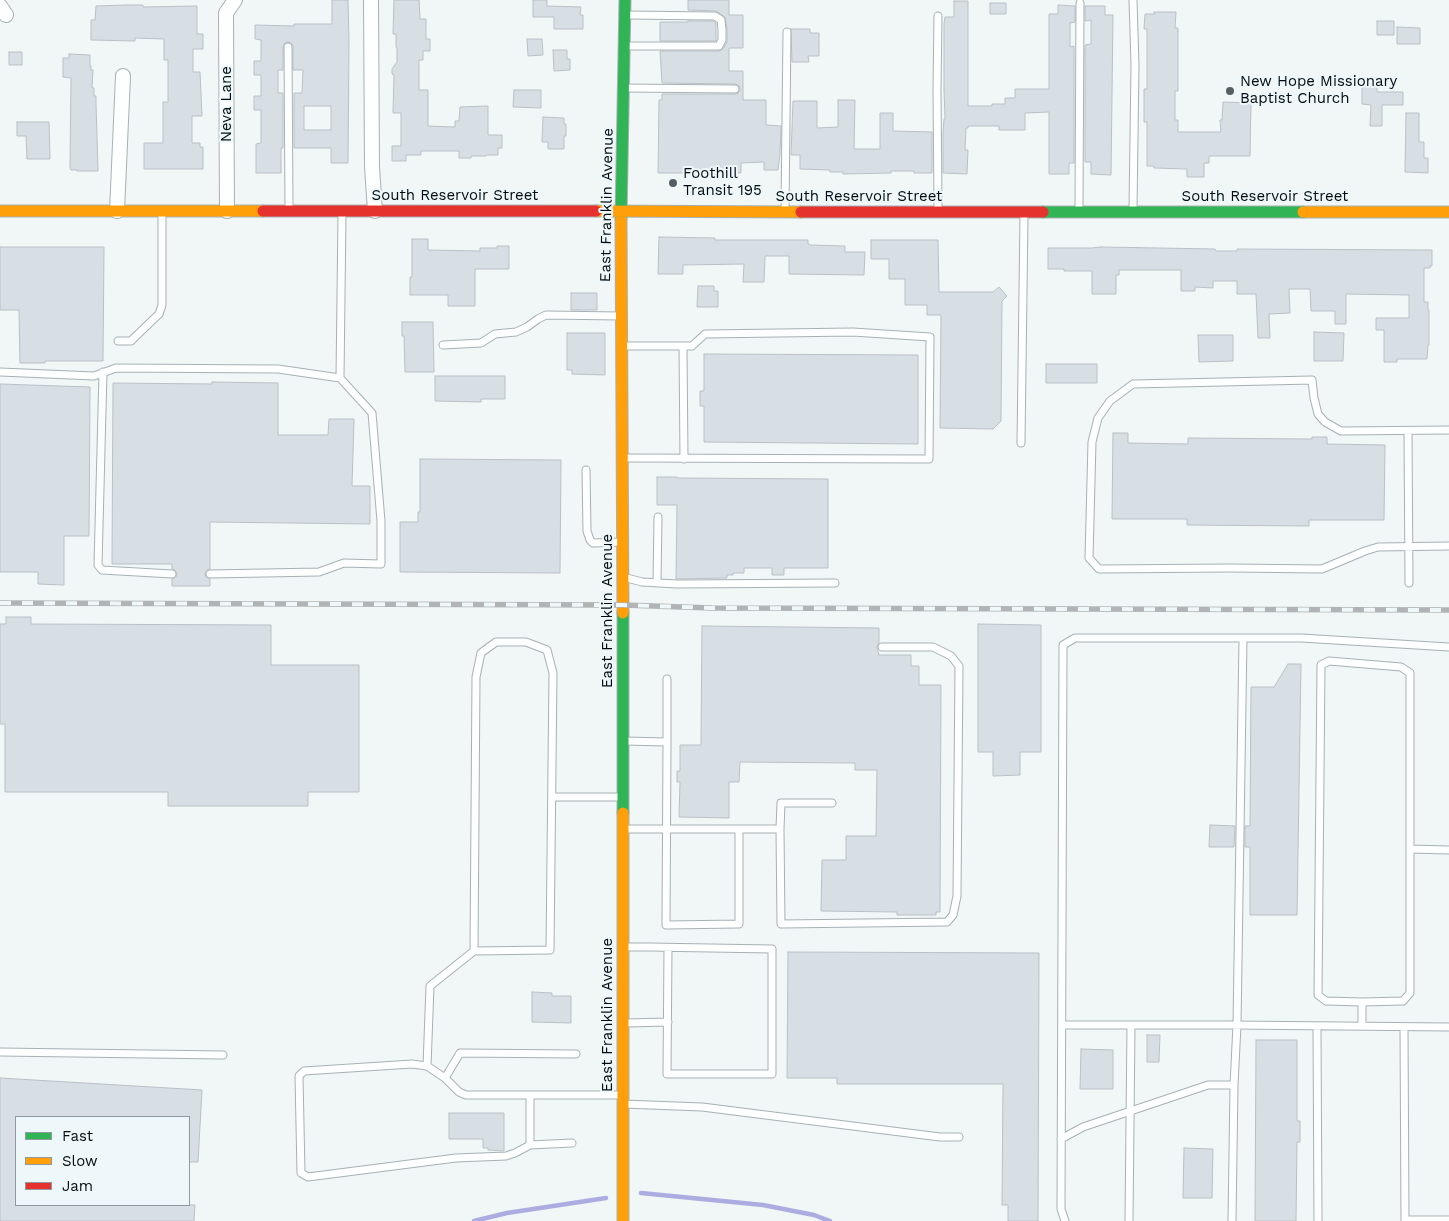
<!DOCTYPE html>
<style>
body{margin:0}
#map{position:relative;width:1449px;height:1221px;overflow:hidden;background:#f1f6f7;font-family:"Work Sans",sans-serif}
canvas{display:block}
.legend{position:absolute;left:15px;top:1116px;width:175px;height:90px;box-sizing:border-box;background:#eef7fa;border:1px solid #8f999e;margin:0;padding:6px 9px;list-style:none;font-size:15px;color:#010d13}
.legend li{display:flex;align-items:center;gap:10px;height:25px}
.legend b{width:25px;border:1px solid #8f999e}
</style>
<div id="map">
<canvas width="1449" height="1221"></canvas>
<ul class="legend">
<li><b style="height:6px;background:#30b455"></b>Fast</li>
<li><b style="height:6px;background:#ff9f0a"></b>Slow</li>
<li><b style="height:6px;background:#e5322d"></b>Jam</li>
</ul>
</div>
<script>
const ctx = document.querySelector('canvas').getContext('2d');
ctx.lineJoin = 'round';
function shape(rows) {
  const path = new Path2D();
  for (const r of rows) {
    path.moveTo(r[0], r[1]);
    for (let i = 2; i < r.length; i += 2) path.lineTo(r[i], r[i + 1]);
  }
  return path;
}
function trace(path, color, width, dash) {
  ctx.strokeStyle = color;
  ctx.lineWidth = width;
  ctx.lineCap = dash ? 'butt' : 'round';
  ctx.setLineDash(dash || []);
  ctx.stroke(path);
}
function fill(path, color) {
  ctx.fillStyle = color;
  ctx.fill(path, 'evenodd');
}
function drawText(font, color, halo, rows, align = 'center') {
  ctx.font = font + ' "Work Sans",sans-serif';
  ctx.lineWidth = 4;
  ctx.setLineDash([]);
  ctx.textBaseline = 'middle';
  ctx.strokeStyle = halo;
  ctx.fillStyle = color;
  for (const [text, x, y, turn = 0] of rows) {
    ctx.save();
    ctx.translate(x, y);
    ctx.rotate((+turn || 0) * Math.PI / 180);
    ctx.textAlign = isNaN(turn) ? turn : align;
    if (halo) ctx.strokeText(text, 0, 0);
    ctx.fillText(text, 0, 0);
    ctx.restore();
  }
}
const stream = shape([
 [641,1193,763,1205,814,1215,830,1221],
 [474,1221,507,1213,606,1198]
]);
const building = shape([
 [332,0,348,0,349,42,348,163,331,163,331,148,294,148,294,93,302,93,303,70,293,70,293,46,291,43,287,42,285,43,283,47,283,70,278,70,278,93,283,93,283,148,281,148,281,173,256,173,256,144,261,143,261,110,254,110,254,96,261,96,261,75,254,75,254,61,261,61,261,40,255,39,255,25,294,26,294,24,332,24,332,0],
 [304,106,331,106,331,130,304,130,304,106],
 [394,0,419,0,420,19,426,19,426,39,430,39,430,51,423,51,423,60,419,60,419,90,428,90,428,126,455,127,455,121,459,121,460,107,488,106,488,135,502,135,502,148,498,148,498,155,487,155,486,156,471,156,471,158,459,158,459,151,421,151,421,155,406,155,406,161,392,161,392,146,401,146,401,113,393,113,394,75,392,74,392,69,397,62,397,48,396,47,396,34,393,34,394,0],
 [533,0,547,0,547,6,581,7,580,15,583,15,583,29,554,29,554,17,533,17,533,0],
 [688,0,729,0,729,15,743,15,743,48,729,48,729,71,743,71,743,100,766,100,766,125,781,126,780,154,778,170,764,170,764,162,741,163,741,173,658,173,659,100,662,100,662,94,735,94,738,93,740,90,739,86,735,84,662,83,660,51,719,51,723,49,727,42,727,29,725,17,716,11,688,10,688,0],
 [954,1,968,1,968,106,992,106,992,104,1005,104,1005,98,1015,98,1015,89,1049,89,1049,14,1058,14,1058,5,1075,6,1075,22,1070,23,1070,47,1074,46,1074,163,1069,163,1069,174,1049,174,1049,112,1025,113,1025,130,999,130,999,126,968,126,968,128,966,128,965,150,968,150,967,174,943,173,943,132,944,119,945,119,944,89,944,24,945,17,954,17,954,1],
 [990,3,1006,3,1006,14,990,14,990,3],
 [126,5,143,5,143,7,197,6,197,34,203,34,203,49,193,49,193,72,200,72,202,116,192,116,192,143,200,143,200,147,203,147,203,169,144,169,144,143,163,143,163,102,168,102,168,60,164,60,164,39,135,38,135,41,91,40,91,20,95,20,96,6,126,5],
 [1085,6,1105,6,1105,15,1113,15,1111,175,1091,174,1091,162,1085,162,1085,45,1091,44,1091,20,1085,21,1085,6],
 [1154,12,1176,12,1175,28,1178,28,1178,91,1175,91,1175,120,1178,120,1178,132,1221,132,1220,120,1222,120,1223,102,1251,103,1250,156,1209,156,1209,163,1204,163,1204,177,1187,177,1187,169,1154,168,1154,166,1147,166,1147,122,1144,122,1144,89,1147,89,1147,29,1144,29,1145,14,1155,14,1154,12],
 [688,21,713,21,716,23,716,41,660,41,660,22,688,22,688,21],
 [1377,21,1394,21,1394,35,1377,35,1377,21],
 [1397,27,1420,28,1420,44,1397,44,1397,27],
 [791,29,810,29,810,33,819,33,819,56,808,56,809,62,792,62,791,29],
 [527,39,542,39,543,55,528,56,527,39],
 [553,50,567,50,567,59,570,59,570,70,554,71,553,50],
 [9,52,22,52,22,65,9,65,9,52],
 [69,54,90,55,90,66,91,66,91,70,93,70,92,88,94,88,94,96,96,96,96,103,98,171,77,171,77,170,71,170,70,168,71,78,63,77,63,58,69,58,69,54],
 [1362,78,1377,78,1377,92,1403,92,1403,105,1382,105,1382,126,1370,126,1371,105,1362,104,1362,78],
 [514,90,541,90,541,108,513,107,514,90],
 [838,100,855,100,854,149,880,149,880,113,893,113,893,131,932,132,932,173,914,173,914,171,891,171,891,173,843,174,843,172,830,172,830,170,800,169,800,155,791,155,793,101,817,101,817,128,838,127,838,100],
 [1406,113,1419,113,1419,142,1424,142,1424,158,1428,158,1428,173,1405,172,1406,113],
 [543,117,564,118,564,124,566,124,566,136,564,136,564,149,548,149,548,142,542,142,543,117],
 [17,122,49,122,50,159,27,159,26,136,17,136,17,122],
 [659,237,715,238,715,240,808,240,808,244,811,245,845,246,845,252,865,252,864,275,789,274,789,256,765,256,764,282,743,282,744,264,683,265,683,274,658,274,659,237],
 [412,239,428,239,428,250,480,251,480,248,497,248,497,246,509,246,509,269,475,269,475,306,448,306,448,295,410,295,410,277,412,277,412,239],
 [871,240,938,240,939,292,993,292,999,287,1007,296,1002,301,1001,421,993,429,940,428,941,315,927,315,927,305,905,305,905,279,889,279,889,259,871,259,871,240],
 [0,247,104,247,103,361,45,361,45,363,20,363,19,310,0,310,0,247],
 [1101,247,1215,249,1216,251,1237,251,1237,249,1432,250,1432,266,1430,266,1430,268,1424,268,1424,302,1428,302,1428,310,1429,310,1429,345,1428,345,1427,359,1397,359,1397,362,1384,362,1384,330,1376,330,1376,318,1409,318,1409,295,1346,294,1346,324,1335,324,1335,311,1311,311,1310,289,1289,289,1290,313,1269,314,1270,338,1258,338,1256,294,1237,294,1237,281,1213,281,1213,288,1195,287,1195,291,1181,291,1181,270,1119,270,1119,275,1116,275,1116,294,1092,294,1092,271,1064,271,1064,269,1048,269,1048,248,1091,248,1101,247],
 [698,286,714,286,714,291,718,291,718,307,697,307,698,286],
 [571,293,597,293,597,310,571,310,571,293],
 [402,322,433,322,434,372,405,372,404,336,402,336,402,322],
 [1314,332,1344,333,1343,361,1314,361,1314,332],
 [567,333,605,333,605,375,572,374,572,370,567,370,567,333],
 [1198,335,1233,335,1233,361,1199,362,1198,335],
 [704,354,918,355,918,444,704,442,704,406,700,406,700,391,704,391,704,354],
 [1046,364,1097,364,1097,383,1046,383,1046,364],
 [435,376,505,376,505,399,481,399,481,402,435,401,435,376],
 [212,382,278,383,278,435,328,435,329,419,354,419,352,486,370,486,370,524,210,522,210,569,207,570,205,574,206,577,210,579,210,586,172,586,172,579,176,577,177,574,175,570,172,569,172,564,112,564,113,383,212,384,212,382],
 [0,384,90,387,89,536,64,536,64,585,38,584,38,572,0,572,0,384],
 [1113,433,1128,433,1128,443,1188,444,1188,438,1312,439,1312,437,1327,437,1327,444,1385,445,1384,520,1309,520,1309,526,1187,525,1187,519,1112,519,1113,433],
 [420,459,561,460,560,573,400,572,400,522,418,522,418,512,420,512,420,459],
 [657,477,677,477,677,478,828,479,828,568,784,568,784,575,772,575,772,568,744,568,744,573,733,573,733,575,727,575,727,578,676,579,677,505,657,505,657,477],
 [6,617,31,617,31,624,271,625,271,665,359,665,359,792,308,792,308,806,168,806,168,792,5,792,5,724,0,724,0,624,6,624,6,617],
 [978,624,1041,625,1041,752,1020,752,1020,775,993,776,993,752,978,752,978,624],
 [702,626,879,628,879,643,877,647,879,655,911,655,911,666,919,666,919,685,941,685,940,912,936,912,936,915,897,915,897,912,821,911,822,860,846,860,846,836,876,836,877,770,855,770,855,763,740,762,739,782,729,782,729,818,679,817,680,782,677,782,677,771,680,771,680,745,701,745,702,626],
 [1288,664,1301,664,1297,915,1250,915,1250,847,1245,847,1245,826,1250,826,1251,687,1274,687,1288,664],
 [1210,825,1235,826,1234,847,1209,847,1210,825],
 [788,952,1039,953,1038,1221,1008,1221,1008,1205,1002,1205,1003,1084,837,1084,837,1078,787,1078,788,952],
 [532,992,552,993,552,996,571,996,571,1023,532,1022,532,992],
 [1147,1035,1160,1035,1159,1062,1147,1062,1147,1035],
 [1256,1040,1297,1040,1297,1121,1300,1121,1300,1142,1297,1142,1296,1221,1255,1221,1256,1040],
 [1081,1049,1113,1050,1113,1089,1080,1089,1081,1049],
 [0,1078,202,1090,198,1162,189,1162,189,1117,16,1117,16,1205,195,1205,194,1221,0,1221,0,1078],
 [449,1113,504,1113,504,1151,488,1150,488,1148,483,1148,483,1139,449,1139,449,1113],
 [1184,1148,1213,1149,1212,1198,1183,1198,1184,1148]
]);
const lane = shape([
 [625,46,719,46,722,40,722,29,721,20,715,16,626,15],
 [288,47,289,209],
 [624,88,735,89],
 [785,209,787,32],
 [938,209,937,89,938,16],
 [1079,209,1080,3],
 [1133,209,1135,65,1133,0],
 [118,341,131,341,136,336,159,314,162,305,162,214],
 [443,345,481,343,495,334,516,332,527,327,538,319,546,315,621,316],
 [622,346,692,346,705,334,853,332,930,337,929,459,623,458],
 [683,347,684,459],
 [0,372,94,376,116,368,278,369,340,378],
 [103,372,98,565,102,570,172,574],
 [1449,430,1341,431,1325,422,1318,414,1314,398,1312,380,1133,384,1110,401,1098,418,1092,442,1089,558,1099,569,1230,568,1322,569,1365,551,1378,547,1449,546],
 [1408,431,1409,583],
 [1021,443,1024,215],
 [586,470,587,531,590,540,593,543,622,542],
 [210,574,319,572,344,563,381,564,381,521,372,413,340,378,342,214],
 [623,577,642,582,677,584,835,583],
 [657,583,658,517],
 [667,679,667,742],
 [624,741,667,742,666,925,739,924,739,829],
 [552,797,623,797],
 [624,829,780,829,781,803,832,803],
 [780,829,781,924,947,922,953,915,957,896,959,666,951,656,933,647,882,647],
 [1410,849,1449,850],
 [624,947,649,947,772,949,772,1074,667,1074,668,948],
 [626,1023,668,1022],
 [1062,1025,1231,1025,1449,1027],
 [1317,1026,1318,1221],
 [1362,1026,1362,1002,1403,1001,1410,993,1410,673,1401,667,1329,661,1321,665,1318,995,1326,1001,1362,1002],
 [1404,1027,1405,1221],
 [0,1052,223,1055],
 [427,1066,430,986,474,951,550,950,553,673,547,650,526,642,496,642,481,653,476,677,474,951],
 [445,1078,460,1053,576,1054],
 [530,1096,530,1145],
 [623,1104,702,1107,940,1137,959,1137],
 [1061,1139,1083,1127,1208,1085,1234,1085],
 [572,1143,530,1145,515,1153,506,1156,456,1158,308,1177,301,1173,299,1076,304,1071,412,1064,427,1066,445,1078,459,1092,466,1095,623,1095],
 [1405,1220,1449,1220],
 [1065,1221,1061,1209,1063,645,1075,638,1301,638,1449,647],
 [1129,1221,1131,1025],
 [1232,1221,1234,1085,1237,1025,1243,638]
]);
const street = shape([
 [371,0,372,167,375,211],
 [0,6,6,15],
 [117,211,123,76],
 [227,211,226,13,235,0]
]);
const fast = shape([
 [1043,212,1303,212],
 [621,218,625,0],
 [623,613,623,813]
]);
const slow = shape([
 [0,211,263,211],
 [596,211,801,212],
 [1303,212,1449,212],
 [621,218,623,613],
 [623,1221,623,813]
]);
const jam = shape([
 [263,211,596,211],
 [801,212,1043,212]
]);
const rail = shape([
 [0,603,623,605,712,608,1449,610]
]);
const markers = [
 [1230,91,5,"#555f63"],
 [673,183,5,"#555f63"]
];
const poiNames = [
 ["New Hope Missionary",1240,82],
 ["Baptist Church",1240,99],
 ["Foothill",683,174],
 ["Transit 195",683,191]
];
const streetNames = [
 ["Neva Lane",227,104,-90],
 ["South Reservoir Street",455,196],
 ["South Reservoir Street",859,197],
 ["South Reservoir Street",1265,197],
 ["East Franklin Avenue",607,205,-89],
 ["East Franklin Avenue",608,611,-90],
 ["East Franklin Avenue",608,1015,-90]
];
trace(stream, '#acace1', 4.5);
fill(building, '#d7dee4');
trace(building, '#bac0c6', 1);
trace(lane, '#a7b1b4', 9);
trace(street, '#a7b1b4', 16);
trace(fast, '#a7b1b4', 13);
trace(slow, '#a7b1b4', 13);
trace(jam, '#a7b1b4', 13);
trace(lane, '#fdfefe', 7);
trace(street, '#fdfefe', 14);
trace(fast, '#30b455', 11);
trace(slow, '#ff9f0a', 11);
trace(jam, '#e5322d', 11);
trace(rail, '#b1b4b5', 5.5);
trace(rail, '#eef7fa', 4, [11]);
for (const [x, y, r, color] of markers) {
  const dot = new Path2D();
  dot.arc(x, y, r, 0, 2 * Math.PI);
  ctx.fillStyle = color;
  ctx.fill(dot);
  trace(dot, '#eef7fa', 2);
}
drawText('15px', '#010d13', '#eef7fa', poiNames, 'left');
drawText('15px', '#010d13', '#eef7fa', streetNames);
</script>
